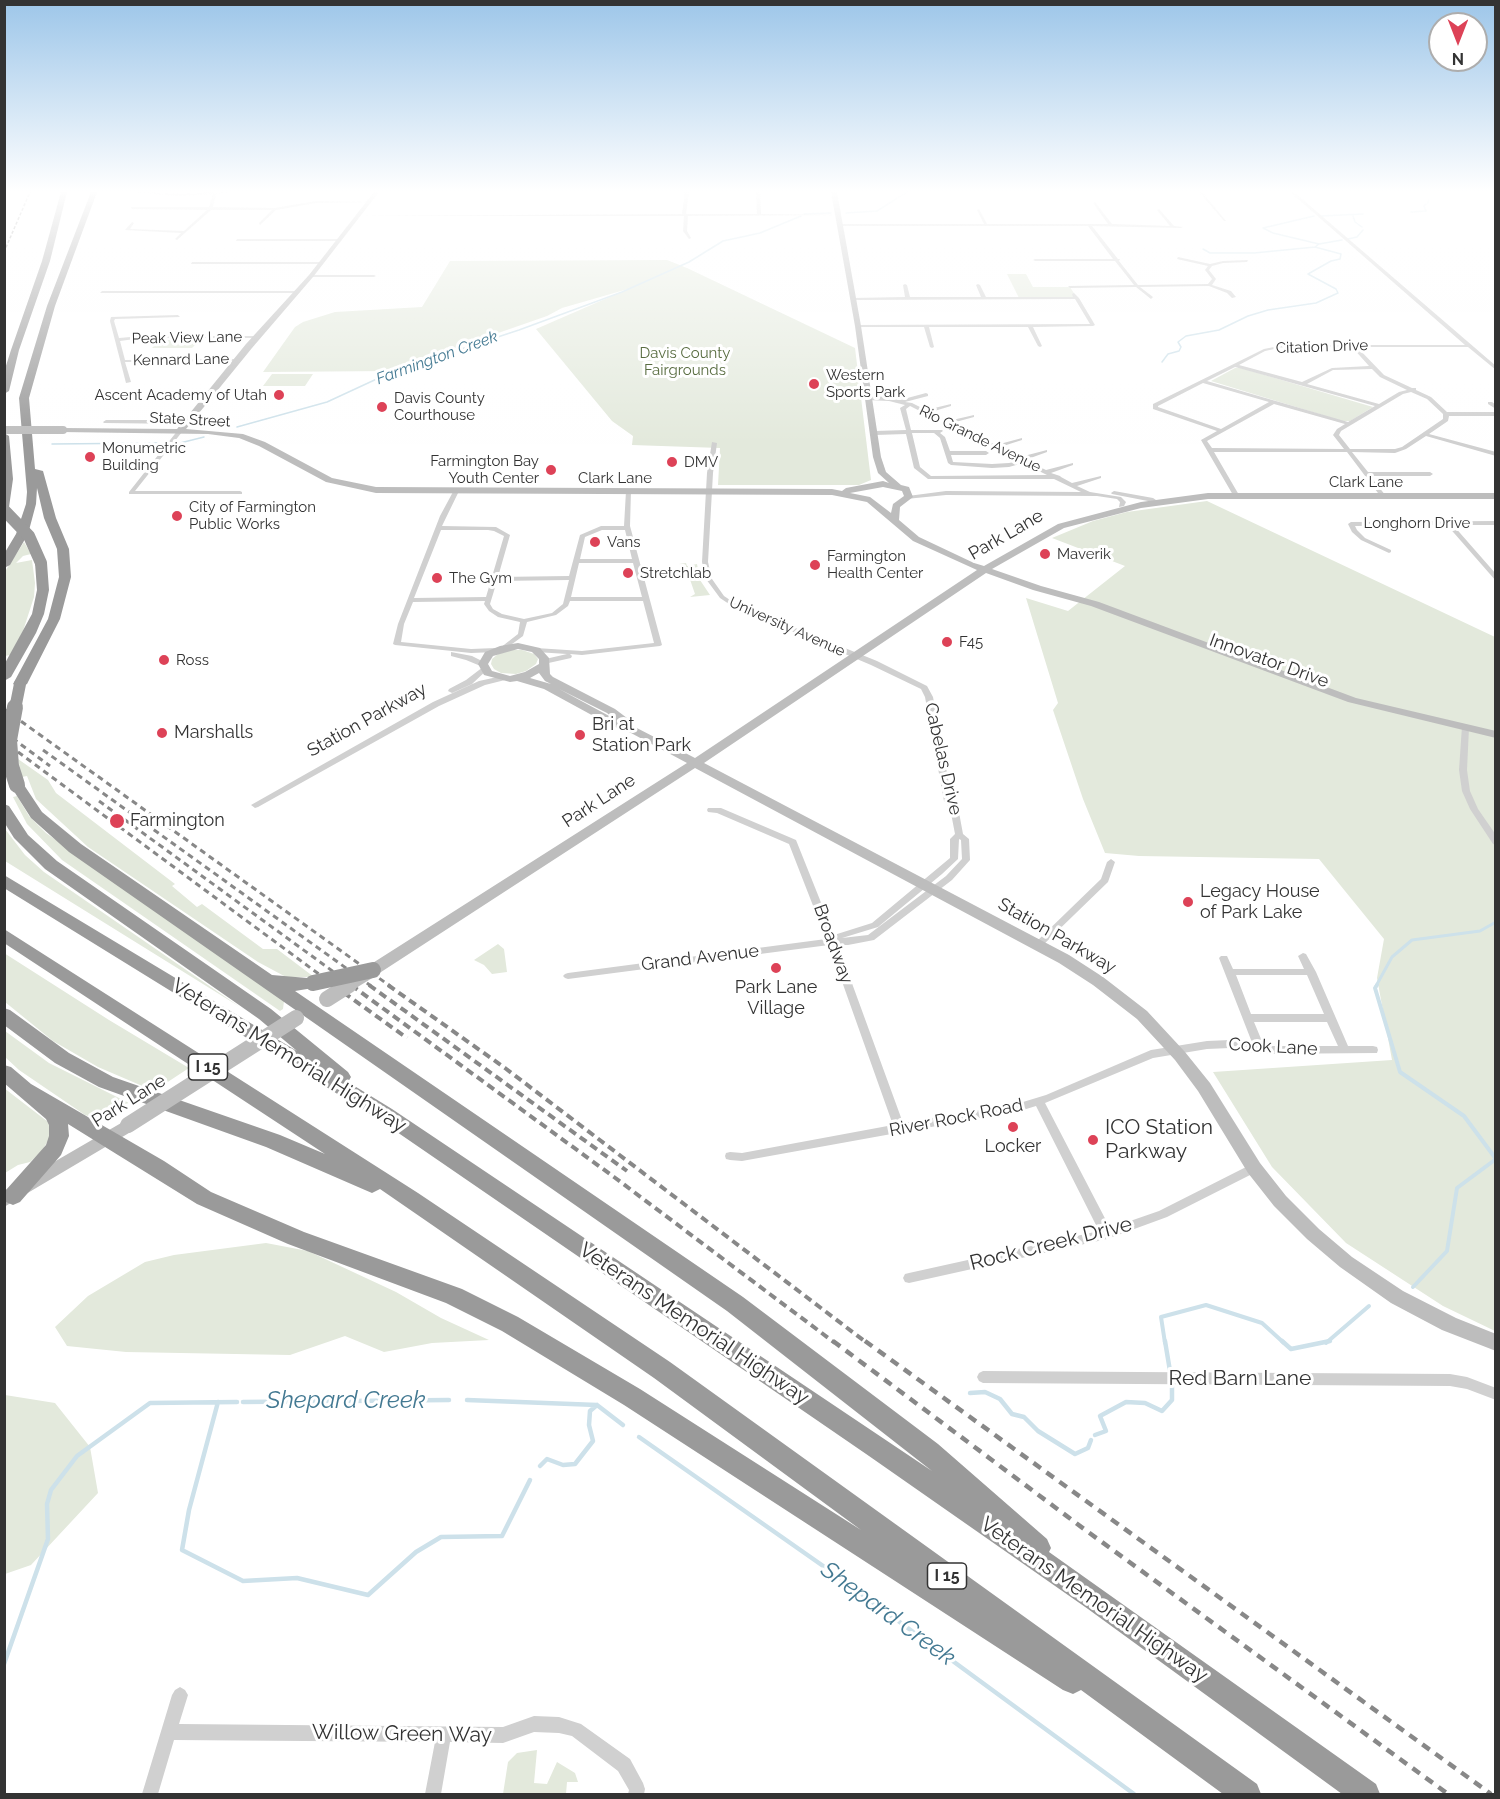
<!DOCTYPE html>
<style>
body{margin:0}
#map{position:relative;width:1500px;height:1799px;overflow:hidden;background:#fff;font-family:Raleway,sans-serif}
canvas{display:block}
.frame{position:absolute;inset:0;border:6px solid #333;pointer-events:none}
.north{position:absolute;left:1428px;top:12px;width:60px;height:60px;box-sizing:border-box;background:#fff;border:2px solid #adadad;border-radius:50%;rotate:180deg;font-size:16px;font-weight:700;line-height:24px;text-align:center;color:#333}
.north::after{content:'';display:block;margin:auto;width:21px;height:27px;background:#dd4257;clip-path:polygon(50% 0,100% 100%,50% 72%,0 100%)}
</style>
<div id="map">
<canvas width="1500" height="1799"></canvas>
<div class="frame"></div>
<div class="north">N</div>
</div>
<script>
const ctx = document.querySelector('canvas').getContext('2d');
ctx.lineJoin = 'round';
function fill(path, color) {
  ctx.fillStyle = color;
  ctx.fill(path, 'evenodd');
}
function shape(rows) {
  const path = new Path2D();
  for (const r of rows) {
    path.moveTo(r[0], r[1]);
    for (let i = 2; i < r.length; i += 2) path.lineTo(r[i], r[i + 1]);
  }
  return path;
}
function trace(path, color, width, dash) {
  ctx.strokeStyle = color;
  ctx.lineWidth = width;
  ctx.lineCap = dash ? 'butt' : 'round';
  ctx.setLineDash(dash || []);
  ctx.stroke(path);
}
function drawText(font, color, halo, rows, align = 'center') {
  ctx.font = font + ' Raleway,sans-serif';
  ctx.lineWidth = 6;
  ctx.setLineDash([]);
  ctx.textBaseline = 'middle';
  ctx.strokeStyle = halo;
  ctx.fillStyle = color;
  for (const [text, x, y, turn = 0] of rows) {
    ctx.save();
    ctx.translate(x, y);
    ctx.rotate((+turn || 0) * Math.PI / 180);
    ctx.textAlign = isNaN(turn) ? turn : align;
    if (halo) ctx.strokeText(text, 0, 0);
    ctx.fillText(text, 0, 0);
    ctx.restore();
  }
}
const green = shape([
 [667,260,687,268,855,348,871,480,859,485,718,485,720,448,632,445,633,436,612,421,536,329,628,289,562,308,547,316,389,371,263,372,295,327,303,322,335,312,422,307,450,261],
 [1007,274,1026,274,1033,287,1070,287,1077,298,1019,298],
 [160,340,200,340,192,348,152,348],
 [1235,368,1241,368,1373,407,1350,421,1342,421,1211,381],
 [272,374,313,374,305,386,263,386],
 [1207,501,1495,637,1495,1331,1443,1306,1346,1243,1272,1167,1213,1072,1392,1060,1377,978,1384,939,1319,859,1139,856,1105,853,1083,799,1053,710,1058,703,1026,598,1068,611,1125,566,1052,538,1093,521,1127,512],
 [24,542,31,554,23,556,16,563,32,560,35,583,34,597,23,631,10,655,5,656,4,573],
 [686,563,687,566,697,564,700,580,710,595,690,597,695,594,685,565,679,564],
 [512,650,522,650,534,654,538,659,536,664,526,671,516,674,501,673,494,669,491,664,492,659,498,654],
 [18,759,48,780,56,793,175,884,172,886,197,907,202,904,263,949,277,949,314,977,286,977,258,962,88,847,36,799,27,776,22,777],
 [17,796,29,816,46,833,284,1001,283,1009,280,1011,62,860,27,824,13,797],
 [5,829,25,855,44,872,240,1007,5,861],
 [498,944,504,949,507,972,492,974,484,965,474,960],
 [4,953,109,1020,189,1068,154,1091,98,1067,53,1041,5,1002],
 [5,1031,49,1063,129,1103,121,1105,125,1109,110,1117,95,1118,85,1115,19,1070,5,1057],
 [4,1088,52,1125,50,1137,42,1151,30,1162,18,1165,5,1173],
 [266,1243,308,1251,396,1292,441,1318,489,1340,432,1343,384,1352,345,1336,290,1355,126,1352,67,1346,55,1327,88,1296,145,1262,174,1255],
 [5,1395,55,1403,90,1447,98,1493,31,1565,5,1574],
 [537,1750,534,1783,547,1784,557,1762,575,1773,578,1782,567,1782,566,1794,503,1794,508,1762,517,1753]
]);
const streamFar3 = shape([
 [1428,203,1429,200],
 [1411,212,1426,211,1424,206,1426,204],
 [846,213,877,211,907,192],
 [804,214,831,213],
 [1314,216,1263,228,1273,233,1319,244],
 [1321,216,1363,214],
 [1353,216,1355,222,1362,227],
 [1348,239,1357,237,1363,230],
 [1203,249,1210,253,1254,253,1315,247],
 [1162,362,1168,354,1179,351,1181,347,1178,342,1186,336,1219,330,1248,316,1268,310,1316,303,1338,293,1336,289,1308,274,1331,261,1340,259,1341,254,1315,247,1319,244,1342,240],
 [237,427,327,402,394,371,519,330,622,292,689,262,723,241,760,233,801,216],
 [180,443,204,437],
 [52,444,157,443]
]);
const streamFar2 = shape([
 [1376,986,1392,957,1412,940,1480,931,1496,922]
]);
const streamFar1 = shape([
 [1377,985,1375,988,1400,1072,1464,1116,1496,1159,1457,1188,1447,1251,1413,1287],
 [1165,1343,1161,1317,1206,1305,1262,1323,1284,1343],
 [1326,1343,1369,1306]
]);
const stream = shape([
 [1165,1341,1170,1371],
 [1282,1341,1291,1349,1330,1341],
 [970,1393,985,1392,1000,1399,1012,1414,1024,1417,1038,1431,1075,1454,1088,1448,1091,1440],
 [467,1400,597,1405,623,1425],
 [218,1402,189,1510,182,1550,243,1581,297,1578,368,1595,416,1552,441,1537,502,1536,530,1480],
 [243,1402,449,1400],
 [1095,1435,1106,1431,1100,1416,1126,1402,1145,1403,1162,1411,1172,1400,1172,1386],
 [639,1437,826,1568,1134,1794],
 [540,1466,547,1459,563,1465,575,1464,593,1441,589,1425,590,1411,597,1405],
 [4,1664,48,1539,47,1504,51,1490,77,1456,150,1403,237,1402]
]);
const street = shape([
 [136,192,176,194,229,192,216,194,213,207,274,208,316,201,372,202,316,203,276,210,260,225,259,223,272,210,211,210,177,240,175,239,181,233,125,230,132,222,134,223,130,229,184,231,207,210,132,209,131,207,209,207,213,194,176,196,136,192],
 [685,192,689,192,686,214,757,214,756,192,760,192,761,214,840,215,688,216,687,231,691,238,689,239,683,231,684,216,357,216,682,214,685,192],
 [1199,192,1202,192,1226,221,1224,221,1199,192],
 [1290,192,1294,192,1496,366,1496,370,1468,347,1357,347,1384,375,1412,388,1416,388,1416,390,1431,397,1447,412,1496,412,1496,416,1449,416,1448,421,1429,434,1496,452,1496,456,1426,436,1406,449,1395,453,1352,452,1368,472,1430,472,1433,474,1430,476,1370,476,1386,496,1383,498,1381,497,1347,452,1214,452,1239,495,1236,497,1233,495,1201,440,1217,431,1153,409,1153,404,1264,349,1284,345,1465,345,1290,192],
 [1284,347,1352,347,1369,366,1332,368,1302,382,1239,365,1265,351,1284,347],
 [1235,367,1375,406,1348,422,1207,381,1235,367],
 [1372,369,1380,377,1407,390,1399,392,1379,404,1307,384,1333,370,1372,369],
 [1203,383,1269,402,1221,429,1158,407,1158,406,1203,383],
 [1411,392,1427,399,1443,414,1443,419,1402,447,1395,449,1350,449,1339,435,1341,431,1403,394,1411,392],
 [1274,404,1345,424,1337,429,1333,435,1344,449,1212,448,1207,441,1274,404],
 [1095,202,1112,224,1170,226,1157,210,1159,209,1174,226,1183,227,1181,228,1092,226,1118,259,1120,259,1119,261,1138,285,1208,284,1212,279,1205,270,1208,266,1177,259,1178,257,1210,264,1223,261,1248,260,1247,262,1223,263,1212,266,1209,270,1216,279,1212,285,1231,291,1236,297,1232,298,1227,293,1209,286,1140,287,1153,297,1151,299,1136,287,1070,288,1068,286,1134,285,1115,261,1035,261,1033,260,1035,259,1113,259,1088,226,841,226,839,225,841,224,984,224,977,210,979,209,987,224,1108,224,1093,203,1095,202],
 [237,239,340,239,342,240,340,241,236,241,237,239],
 [192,262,322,262,324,263,322,264,191,264,192,262],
 [311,275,374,275,376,276,374,277,310,277,311,275],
 [905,284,907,285,910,297,981,297,976,285,978,284,980,285,986,297,1073,297,1072,294,1074,293,1079,298,1095,325,1093,326,1033,327,1042,346,1040,347,1038,346,1028,327,929,327,934,347,932,348,930,347,924,327,856,327,858,325,1090,324,1075,299,852,300,850,299,852,298,905,297,903,285,905,284],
 [102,291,298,291,300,292,298,293,100,293,102,291],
 [178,315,180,317,115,319,114,321,119,338,142,336,257,336,259,337,257,338,142,338,120,341,125,360,238,359,240,360,238,361,125,362,131,382,126,383,110,321,111,317,178,315],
 [926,393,928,394,928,396,905,402,912,403,926,410,951,404,951,406,931,412,948,421,974,415,974,417,952,423,996,445,1022,438,1022,440,1000,447,1020,457,1047,450,1047,452,1025,460,1046,470,1073,463,1073,465,1051,473,1060,476,1061,477,1072,483,1101,476,1101,478,1077,486,1090,492,1121,497,1126,502,1124,506,1119,507,1120,502,1117,499,1097,496,946,495,906,499,905,498,908,496,946,491,1081,492,1054,479,928,479,914,468,906,434,875,435,872,433,875,431,906,430,900,408,905,405,889,401,867,400,864,398,867,396,889,397,900,400,926,393],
 [910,406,912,407,1019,461,1009,463,992,464,953,462,951,455,986,455,989,453,986,451,950,451,945,437,940,433,943,431,942,430,911,430,906,409,910,406],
 [912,433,934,433,940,438,948,463,951,465,992,468,1009,467,1023,463,1047,475,931,476,920,467,912,433],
 [1488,402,1492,402,1496,405,1496,409,1488,404,1488,402],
 [106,420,187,420,190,422,187,424,104,423,103,422,106,420],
 [180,429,182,430,182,432,135,491,240,491,242,492,242,494,129,494,129,492,178,430,180,429],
 [712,442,717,443,713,473,708,562,712,579,724,596,736,604,877,661,927,686,933,697,952,800,958,807,963,834,969,839,970,860,952,880,874,940,848,945,838,945,903,1123,1023,1102,1046,1095,1151,1050,1207,1041,1230,1040,1253,1045,1219,958,1221,956,1227,956,1233,969,1304,969,1298,956,1303,953,1306,954,1316,972,1348,1046,1373,1046,1377,1047,1378,1050,1377,1053,1260,1054,1230,1048,1207,1049,1153,1058,1045,1103,1110,1228,1159,1211,1250,1165,1254,1163,1258,1165,1260,1168,1258,1171,1167,1217,1107,1239,909,1283,905,1282,903,1278,905,1274,909,1273,1099,1231,1036,1106,1023,1110,904,1132,900,1134,897,1133,742,1161,730,1160,726,1159,725,1156,726,1153,730,1152,742,1153,893,1125,829,945,568,979,565,978,563,976,565,974,568,973,826,939,789,844,717,813,708,812,707,810,708,808,721,808,796,840,834,935,872,923,950,858,950,839,955,834,950,808,944,801,925,697,921,689,871,665,732,606,720,598,706,579,702,562,707,473,712,442],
 [959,839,961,840,962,859,946,876,868,935,842,938,878,927,942,874,958,859,959,839],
 [1236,975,1307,975,1324,1014,1251,1014,1236,975],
 [1254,1022,1327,1022,1338,1046,1264,1046,1254,1022],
 [454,490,459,491,442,526,496,527,510,535,498,577,569,576,580,535,601,526,624,526,626,491,631,490,630,526,662,645,660,646,582,655,570,654,572,656,571,658,544,664,541,664,541,660,567,654,536,652,532,650,536,648,582,651,654,643,643,601,570,601,568,606,556,615,527,622,523,636,504,650,500,648,518,634,520,622,498,617,489,611,484,604,485,601,413,602,404,624,401,642,471,649,496,648,500,650,496,652,471,653,395,645,393,644,398,624,440,516,454,490],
 [441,530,488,530,494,531,504,536,486,597,414,598,441,530],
 [602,530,625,530,632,559,580,559,585,537,602,530],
 [579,563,633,563,642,597,571,597,579,563],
 [569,580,563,604,552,613,524,619,502,614,493,609,490,604,497,581,569,580],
 [1114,491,1153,498,1156,500,1153,502,1112,494,1111,493,1114,491],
 [1496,521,1496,525,1453,525,1496,574,1496,581,1447,525,1355,526,1357,530,1365,538,1391,550,1391,552,1389,553,1361,540,1352,532,1348,524,1351,522,1496,521],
 [451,652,472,656,486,663,487,665,484,667,488,669,472,684,452,693,448,691,449,689,466,680,483,667,466,660,451,656,451,652],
 [502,676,506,678,505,680,485,685,439,706,258,807,255,808,251,805,433,702,479,681,502,676],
 [1462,726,1468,726,1469,728,1467,770,1470,791,1478,809,1496,835,1496,845,1493,844,1470,809,1462,791,1459,770,1462,726],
 [1111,859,1115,862,1108,882,1041,947,1035,947,1033,945,1035,943,1101,879,1107,862,1111,859],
 [983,1371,1450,1374,1467,1377,1496,1388,1496,1400,1467,1389,1450,1386,983,1383,979,1381,977,1377,979,1373,983,1371],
 [180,1687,185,1690,188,1695,179,1724,503,1727,534,1716,559,1717,581,1724,630,1759,643,1783,645,1789,644,1794,628,1794,629,1790,618,1771,572,1736,559,1733,534,1732,503,1743,450,1742,441,1794,425,1794,435,1742,174,1740,158,1794,142,1794,172,1695,175,1690,180,1687]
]);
const secondary = shape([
 [374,192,379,192,313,277,252,348,186,429,243,434,265,442,332,478,376,487,832,489,842,491,846,488,883,481,889,483,878,473,873,457,855,326,831,192,837,192,861,326,881,457,886,472,901,485,909,487,913,497,900,507,899,520,919,537,974,563,984,566,1058,524,1141,502,1208,493,1496,493,1496,499,1208,499,1141,508,1064,528,992,569,1041,586,1099,602,1356,698,1496,731,1496,738,1348,702,1091,606,1033,590,986,573,704,763,1069,955,1103,977,1147,1011,1185,1052,1210,1083,1260,1163,1286,1196,1319,1229,1352,1257,1403,1291,1456,1318,1496,1334,1496,1351,1442,1330,1391,1303,1340,1267,1307,1239,1274,1206,1248,1173,1198,1091,1175,1060,1137,1019,1093,985,1059,963,695,768,378,974,368,974,366,970,368,966,687,763,631,733,610,725,544,689,517,681,510,682,484,675,478,664,485,652,500,646,518,643,540,648,549,658,550,674,553,677,615,709,631,721,633,723,631,725,695,758,977,570,913,541,867,502,832,495,376,493,326,482,259,446,239,438,208,434,60,432,59,430,63,428,177,429,246,344,309,275,374,192],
 [883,487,902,491,904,496,893,504,891,513,870,497,850,493,883,487],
 [518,649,532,652,539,659,539,664,525,672,510,676,492,671,488,664,493,656,518,649],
 [539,673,545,681,551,684,530,678,539,673],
 [559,689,607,713,613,718,559,689],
 [128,1119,134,1120,136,1125,134,1130,4,1207,4,1191,128,1119]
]);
const highway = shape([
 [61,192,67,192,50,261,19,350,9,391,4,394,4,372,11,350,42,261,61,192],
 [91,192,97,192,55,306,29,398,35,469,43,471,56,518,69,549,71,577,60,619,27,684,20,688,13,684,48,619,59,577,57,549,44,518,37,488,36,504,28,534,10,565,4,568,4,554,16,534,26,504,27,492,19,398,47,306,91,192],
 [4,433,9,436,13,479,9,507,4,510,4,433],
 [41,559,47,563,49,590,44,614,36,633,11,677,4,681,4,665,32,614,37,590,35,563,41,559],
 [17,781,22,782,42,812,81,844,272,975,319,979,322,983,319,987,295,991,743,1297,938,1444,1047,1539,1051,1548,1049,1552,1376,1784,1380,1794,1342,1794,1088,1609,869,1456,378,1119,4,888,4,875,297,1051,259,1019,45,869,14,838,4,822,4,804,9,806,28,835,57,861,271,1009,348,1072,351,1077,348,1082,392,1109,932,1471,727,1311,69,852,31,818,10,785,17,781],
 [4,929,418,1193,670,1362,1257,1784,1261,1794,1223,1794,1081,1690,1073,1694,1063,1690,624,1405,502,1331,446,1303,288,1244,197,1204,68,1124,69,1136,61,1155,20,1202,13,1205,6,1202,6,1190,46,1145,49,1136,49,1125,46,1119,4,1083,4,1065,11,1067,31,1084,164,1161,211,1192,304,1232,462,1289,518,1317,640,1389,861,1530,654,1378,380,1189,372,1193,365,1190,266,1147,99,1087,55,1063,4,1025,4,1008,10,1010,69,1053,113,1077,280,1135,325,1154,4,943,4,929]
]);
const railFar3 = shape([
 [4,252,30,192]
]);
const railFar2 = shape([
 [4,709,390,986],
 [4,732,50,766],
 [43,750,371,986],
 [18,752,335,986],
 [99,801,353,986]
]);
const railFar1 = shape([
 [333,985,407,1038],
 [351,985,614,1177,835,1343],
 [369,985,627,1171],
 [388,985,505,1068,867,1343]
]);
const rail = shape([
 [833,1341,1084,1529,1448,1794],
 [865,1341,1491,1794]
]);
const secondaryBridgeFar2 = shape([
 [4,430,63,430]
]);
const secondaryBridgeFar1 = shape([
 [347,986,368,973]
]);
const secondaryBridge = shape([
 [327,999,349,985],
 [128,1125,296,1018]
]);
const highwayBridgeFar1 = shape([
 [4,510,29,536,41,563],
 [15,709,20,684]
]);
const highwayBridge = shape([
 [15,707,9,740,11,766,17,785],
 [313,983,373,970]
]);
const markers = [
 [814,384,6,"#dd4257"],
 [279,395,6,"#dd4257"],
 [382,407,6,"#dd4257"],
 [90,457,6,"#dd4257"],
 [672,462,6,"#dd4257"],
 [551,470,6,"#dd4257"],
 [177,516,6,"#dd4257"],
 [595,542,6,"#dd4257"],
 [1045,554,6,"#dd4257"],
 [815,565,6,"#dd4257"],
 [628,573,6,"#dd4257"],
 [437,578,6,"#dd4257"],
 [947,642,6,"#dd4257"],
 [164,660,6,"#dd4257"],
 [162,733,6,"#dd4257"],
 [580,735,6,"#dd4257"],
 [117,821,8,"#dd4257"],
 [1188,902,6,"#dd4257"],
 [776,968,6,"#dd4257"],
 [1013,1127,6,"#dd4257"],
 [1093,1140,6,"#dd4257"]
];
const farStreetnames = [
 ["Peak View Lane",187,338,-1],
 ["Citation Drive",1322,347,-2],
 ["Kennard Lane",181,360,-1],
 ["State Street",190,420,3],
 ["Rio Grande Avenue",980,439,26],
 ["Clark Lane",615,478],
 ["Clark Lane",1366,482],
 ["Longhorn Drive",1417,523],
 ["University Avenue",787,627,24]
];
const farParknames = [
 ["Davis County",685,353],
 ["Fairgrounds",685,370]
];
const farPoinames = [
 ["Western",826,375],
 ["Sports Park",826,392],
 ["Ascent Academy of Utah",267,395,"right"],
 ["Davis County",394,398],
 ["Courthouse",394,415],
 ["Monumetric",102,448],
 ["Building",102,465],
 ["Farmington Bay",539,461,"right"],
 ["Youth Center",539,478,"right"],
 ["DMV",684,462],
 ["City of Farmington",189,507],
 ["Public Works",189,524],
 ["Vans",607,542],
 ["Maverik",1057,554],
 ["Farmington",827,556],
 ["Health Center",827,573],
 ["Stretchlab",640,573],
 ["The Gym",449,578],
 ["F45",959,642],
 ["Ross",176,660]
];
const farWaternames = [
 ["Farmington Creek",437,358,-20]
];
const shields = [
 [208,1067,39],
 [947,1576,39]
];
const shieldNames = [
 ["I 15",208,1067],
 ["I 15",947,1576]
];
const streetNames = [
 ["Park Lane",1006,535,-30],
 ["Innovator Drive",1269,661,20],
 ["Station Parkway",367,720,-29],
 ["Cabelas Drive",943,759,77],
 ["Park Lane",599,801,-33],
 ["Station Parkway",1057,936,30],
 ["Broadway",833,944,70],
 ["Grand Avenue",700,958,-7],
 ["Cook Lane",1273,1047,3],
 ["Park Lane",129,1101,-32],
 ["River Rock Road",956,1118,-11]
];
const poiNames = [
 ["Bri at",592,725],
 ["Station Park",592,746],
 ["Marshalls",174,733],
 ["Farmington",130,821],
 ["Legacy House",1200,892],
 ["of Park Lake",1200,913],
 ["Park Lane",776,988,"center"],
 ["Village",776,1009,"center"],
 ["Locker",1013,1147,"center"]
];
const nearStreetnames = [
 ["Veterans Memorial Highway",289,1056,32],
 ["Rock Creek Drive",1051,1244,-14],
 ["Veterans Memorial Highway",694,1324,34],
 ["Red Barn Lane",1240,1379],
 ["Veterans Memorial Highway",1094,1600,35],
 ["Willow Green Way",402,1734,1]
];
const nearPoinames = [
 ["ICO Station",1105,1128],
 ["Parkway",1105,1152]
];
const nearWaternames = [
 ["Shepard Creek",346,1401],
 ["Shepard Creek",888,1614,36]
];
fill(green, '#e3e9dc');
trace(streamFar3, '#cde1ea', 1.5);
trace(streamFar2, '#cde1ea', 3);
trace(streamFar1, '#cde1ea', 4);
trace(stream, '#cde1ea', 4.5);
fill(street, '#d0d0d0');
fill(secondary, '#bdbdbd');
fill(highway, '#9a9a9a');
trace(railFar3, '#888', 1.5, [3, 2]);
trace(railFar2, '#888', 3, [6, 4.5]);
trace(railFar1, '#888', 4, [8, 5]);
trace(rail, '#888', 4.5, [9, 7]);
trace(secondaryBridgeFar2, '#bdbdbd', 8);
trace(secondaryBridgeFar1, '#bdbdbd', 13);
trace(secondaryBridge, '#bdbdbd', 16);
trace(highwayBridgeFar1, '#9a9a9a', 12);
trace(highwayBridge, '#9a9a9a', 16);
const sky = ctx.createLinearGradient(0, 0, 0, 444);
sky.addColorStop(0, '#9dc6e9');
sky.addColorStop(0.43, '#fff');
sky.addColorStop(1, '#ffffff00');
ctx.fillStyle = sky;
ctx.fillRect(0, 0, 1500, 444);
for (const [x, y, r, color] of markers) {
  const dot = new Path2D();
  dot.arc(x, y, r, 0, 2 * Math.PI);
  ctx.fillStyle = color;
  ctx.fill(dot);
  trace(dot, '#fff', 2);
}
drawText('15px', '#333', '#fff', farStreetnames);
drawText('15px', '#596d41', '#fff', farParknames);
drawText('15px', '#333', '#fff', farPoinames, 'left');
drawText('italic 16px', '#437992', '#fff', farWaternames);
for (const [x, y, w] of shields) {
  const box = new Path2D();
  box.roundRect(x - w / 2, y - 13, w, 26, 4.5);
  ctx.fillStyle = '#fff';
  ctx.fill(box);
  trace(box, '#333', 1.5);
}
drawText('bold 16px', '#333', null, shieldNames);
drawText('18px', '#333', '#fff', streetNames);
drawText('18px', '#333', '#fff', poiNames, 'left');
drawText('21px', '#333', '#fff', nearStreetnames);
drawText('21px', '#333', '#fff', nearPoinames, 'left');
drawText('italic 24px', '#437992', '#fff', nearWaternames);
</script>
